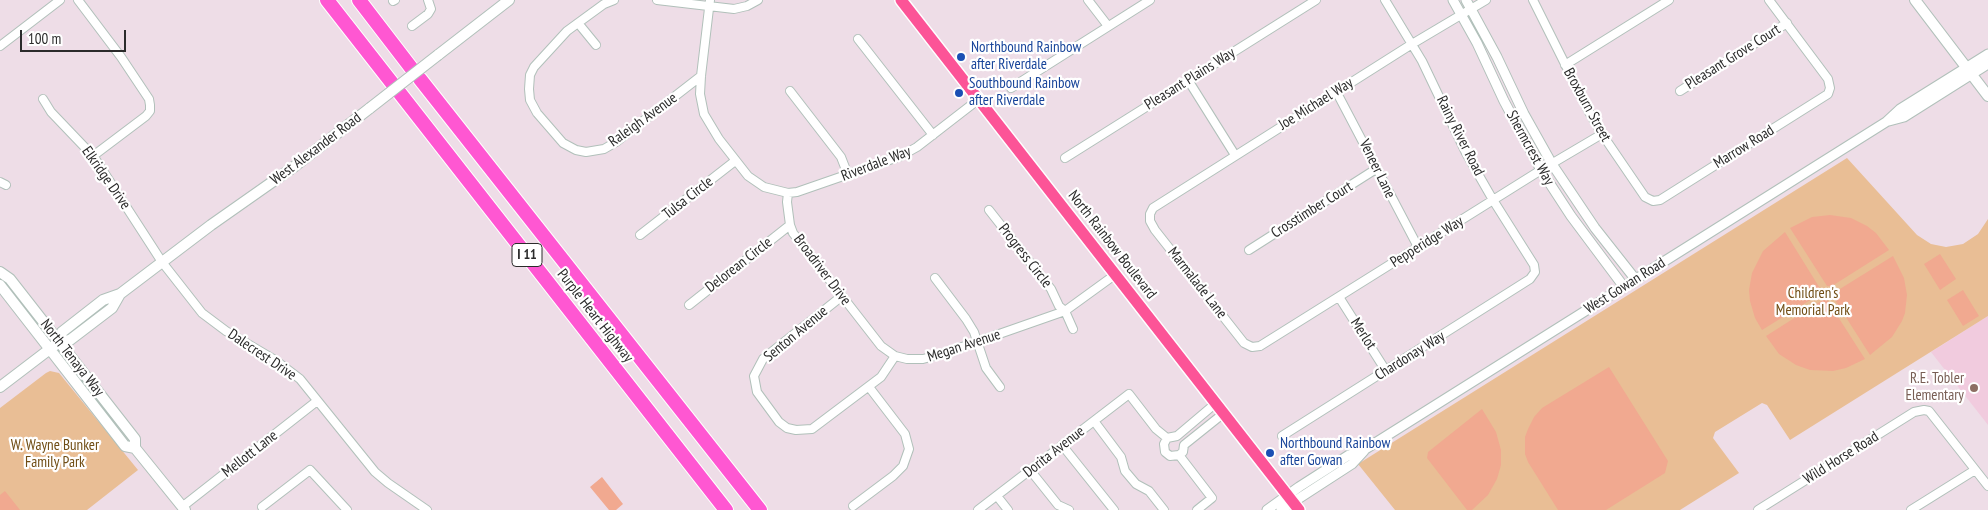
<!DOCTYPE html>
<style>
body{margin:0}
#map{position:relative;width:1988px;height:510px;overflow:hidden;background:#eedde7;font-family:"PT Sans Narrow",sans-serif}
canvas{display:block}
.scale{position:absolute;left:20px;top:30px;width:106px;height:22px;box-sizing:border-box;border:2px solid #2b2b2b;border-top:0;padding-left:6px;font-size:15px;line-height:18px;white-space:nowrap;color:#2b2b2b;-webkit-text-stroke:4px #fff;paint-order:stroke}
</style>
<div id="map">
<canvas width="1988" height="510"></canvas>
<div class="scale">100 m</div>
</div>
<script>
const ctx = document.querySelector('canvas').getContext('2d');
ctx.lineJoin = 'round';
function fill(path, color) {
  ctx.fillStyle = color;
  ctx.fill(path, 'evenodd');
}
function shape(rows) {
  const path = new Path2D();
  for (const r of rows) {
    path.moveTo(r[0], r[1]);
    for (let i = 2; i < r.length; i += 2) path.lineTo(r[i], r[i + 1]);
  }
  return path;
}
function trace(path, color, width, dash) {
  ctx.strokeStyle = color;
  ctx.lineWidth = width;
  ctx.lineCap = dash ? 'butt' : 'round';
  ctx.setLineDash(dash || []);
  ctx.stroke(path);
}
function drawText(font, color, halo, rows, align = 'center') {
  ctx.font = font + ' "PT Sans Narrow",sans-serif';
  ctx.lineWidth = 4.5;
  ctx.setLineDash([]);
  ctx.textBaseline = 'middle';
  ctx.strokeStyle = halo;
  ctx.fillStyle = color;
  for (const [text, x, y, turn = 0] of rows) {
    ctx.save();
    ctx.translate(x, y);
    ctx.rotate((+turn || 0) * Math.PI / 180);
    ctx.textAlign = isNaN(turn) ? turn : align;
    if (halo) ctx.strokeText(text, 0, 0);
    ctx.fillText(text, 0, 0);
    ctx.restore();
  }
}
const education = shape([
 [1988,316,1988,425,1931,352]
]);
const green = shape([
 [1847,158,1917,235,1931,244,1946,247,1963,244,1978,234,1988,219,1988,316,1790,440,1767,405,1762,403,1715,432,1713,438,1739,473,1680,510,1395,510,1358,464],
 [50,371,59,373,138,470,87,510,0,510,0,408,46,373]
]);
const pitch = shape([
 [1830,215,1851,218,1867,226,1876,233,1889,250,1832,286,1827,286,1790,228,1812,217],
 [1785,232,1821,290,1820,294,1762,330,1755,318,1750,301,1749,290,1752,273,1763,251],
 [1940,254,1956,279,1940,290,1924,264],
 [1893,256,1904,278,1907,295,1905,313,1902,321,1892,337,1870,355,1833,297,1835,292],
 [1963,290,1979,316,1963,326,1947,300],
 [1826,298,1865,359,1846,368,1833,371,1810,370,1796,365,1779,354,1766,336],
 [1609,367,1668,461,1665,473,1606,510,1558,510,1528,462,1525,454,1525,437,1528,429,1534,417,1542,408],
 [1482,409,1496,432,1501,450,1501,465,1497,479,1488,495,1472,510,1467,510,1427,458,1428,452],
 [602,477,623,504,616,510,609,510,590,487],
 [5,491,20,510,0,510,0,495]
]);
const minor = shape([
 [78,0,121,57,149,99,150,105,150,111,146,116,93,156],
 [614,0,604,4,567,31,534,67,530,75,529,89,530,100,537,113,563,143,576,150,586,152,604,149,616,142,701,76],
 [657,0,734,9,747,6,758,0],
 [710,0,701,76,700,94,704,114,719,139,748,176,764,187,788,193,797,192,901,156,917,147,979,99],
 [1088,0,1108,26],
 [1486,0,1412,44,1153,208,1150,214,1150,221,1155,230,1244,343,1252,347,1260,346,1541,170,1602,134],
 [1533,0,1589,112,1602,134,1645,197,1653,201,1660,200,1828,94,1830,88,1828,79,1769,0],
 [393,1,395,0],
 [578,23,596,45],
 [412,26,428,14,431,9,428,0],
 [858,39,933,135],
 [0,46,60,0],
 [1565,65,1669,0],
 [1188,80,1235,155],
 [1011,88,1150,0],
 [790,91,841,157,848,175],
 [1336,91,1418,247],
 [1680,91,1787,23],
 [43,99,51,112,94,157,162,262,202,313,226,331,275,360,300,379,375,472,388,483,427,510],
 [1065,158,1316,0],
 [0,182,6,185],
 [788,193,787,202,790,225,793,233,881,346,895,356,907,359,923,359,942,354,1065,311,1116,274],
 [989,210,1051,289,1059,306,1065,311,1073,329],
 [640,235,735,161],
 [1249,250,1376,169],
 [935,278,966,319,974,332,986,368,1000,387],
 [842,296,763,359,754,376,757,392,779,422,787,428,796,430,812,429,881,377,895,356],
 [1339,297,1386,371],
 [689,305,790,225],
 [1094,421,1121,457,1125,471,1136,484,1149,491,1164,510],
 [1282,436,1530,279,1535,272,1534,265,1493,200,1466,153,1422,61,1385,0],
 [1167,438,1177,436,1216,403],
 [1167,438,1164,444,1165,452,1170,456,1179,455],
 [1062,445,1114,510],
 [1179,455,1212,498,1197,510],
 [1179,455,1183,452,1184,445,1224,413],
 [1030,470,1058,505,1069,510],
 [997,496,1008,510],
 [853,506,893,476,903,466,909,449,905,434,869,387],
 [182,507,317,401],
 [262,507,310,470,347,510],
 [978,510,1129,394,1156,429,1167,438],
 [1758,510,1914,412,1924,410,1929,411,1988,486],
 [1911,510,1975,470]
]);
const tertiary = shape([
 [1453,0,1477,43,1504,101,1541,170,1571,216,1624,287],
 [1466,0,1497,57,1524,114,1552,164,1595,228,1636,280],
 [1889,121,1904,117,1988,64],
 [1267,510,1299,487,1349,455,1364,450,1886,122,1900,109,1988,54],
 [1281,510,1352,464,1364,451]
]);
const secondary = shape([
 [1915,0,1988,96],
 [438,55,509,0],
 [0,272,10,279,135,439,135,448,185,510],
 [0,285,125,446,135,448],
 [59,342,62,332,103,300,120,294,211,225,295,166,370,108],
 [0,387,59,342,70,340,112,308,120,294]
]);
const primary = shape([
 [901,0,1299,510]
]);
const motorway = shape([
 [327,0,726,510],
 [359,0,412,69],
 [420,79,760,510]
]);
const secondaryBridge = shape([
 [370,108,438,55]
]);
const markers = [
 [961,57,5,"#1a4fb4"],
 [959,93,5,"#1a4fb4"],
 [1974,388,5,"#8d6e63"],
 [1270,453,5,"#1a4fb4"]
];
const shields = [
 [527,255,30]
];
const shieldNames = [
 ["I 11",527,255]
];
const transitNames = [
 ["Northbound Rainbow",971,48],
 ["after Riverdale",971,65],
 ["Southbound Rainbow",969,84],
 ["after Riverdale",969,101],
 ["Northbound Rainbow",1280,444],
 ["after Gowan",1280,461]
];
const streetNames = [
 ["Pleasant Grove Court",1733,57,-32],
 ["Pleasant Plains Way",1190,79,-32],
 ["Joe Michael Way",1316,104,-32],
 ["Broxburn Street",1587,105,61],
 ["Raleigh Avenue",643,120,-36],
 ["Rainy River Road",1460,136,63],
 ["Marrow Road",1744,147,-32],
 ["Shermcrest Way",1530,148,61],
 ["West Alexander Road",316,149,-37],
 ["Riverdale Way",876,164,-21],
 ["Veneer Lane",1377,169,64],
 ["Elkridge Drive",106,178,55],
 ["Tulsa Circle",688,198,-38],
 ["Crosstimber Court",1312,210,-32],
 ["Pepperidge Way",1427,242,-32],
 ["North Rainbow Boulevard",1112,245,52],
 ["Progress Circle",1025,256,52],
 ["Delorean Circle",739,265,-38],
 ["Broadriver Drive",822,270,53],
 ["Marmalade Lane",1197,283,52],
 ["West Gowan Road",1625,286,-32],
 ["Purple Heart Highway",595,316,52],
 ["Senton Avenue",796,334,-40],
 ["Merlot",1363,334,57],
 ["Megan Avenue",964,346,-18],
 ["Dalecrest Drive",262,355,34],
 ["Chardonay Way",1410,356,-32],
 ["North Tenaya Way",72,358,52],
 ["Dorita Avenue",1054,452,-38],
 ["Mellott Lane",250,454,-38],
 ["Wild Horse Road",1841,458,-32]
];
const parkNames = [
 ["Children's",1813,294],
 ["Memorial Park",1813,311],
 ["W. Wayne Bunker",55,446],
 ["Family Park",55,463]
];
const educationNames = [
 ["R.E. Tobler",1964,379],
 ["Elementary",1964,396]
];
fill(education, '#f1cbde');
fill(green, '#e9be95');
fill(pitch, '#f1a990');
trace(minor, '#b1c0ba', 10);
trace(tertiary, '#b1c0ba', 11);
trace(secondary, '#b1c0ba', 12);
trace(primary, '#fff', 14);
trace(motorway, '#fff', 16);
trace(minor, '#fff', 8);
trace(tertiary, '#fff', 9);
trace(secondary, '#fff', 10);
trace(primary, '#fc5497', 11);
trace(motorway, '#ff57d2', 14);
trace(secondaryBridge, '#b1c0ba', 12, []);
trace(secondaryBridge, '#fff', 10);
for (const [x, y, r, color] of markers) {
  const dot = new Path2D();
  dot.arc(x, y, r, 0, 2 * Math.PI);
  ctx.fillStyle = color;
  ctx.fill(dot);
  trace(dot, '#fff', 2);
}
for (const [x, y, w] of shields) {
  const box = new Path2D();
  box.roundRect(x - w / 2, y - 11.5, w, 23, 4);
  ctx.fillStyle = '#fff';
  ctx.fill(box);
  trace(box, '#2b2b2b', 1);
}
drawText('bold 14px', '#2b2b2b', null, shieldNames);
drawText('15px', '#164399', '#fff', transitNames, 'left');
drawText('15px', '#2b2b2b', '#fff', streetNames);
drawText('15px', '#704d14', '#fff', parkNames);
drawText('15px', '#785e54', '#fff', educationNames, 'right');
</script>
